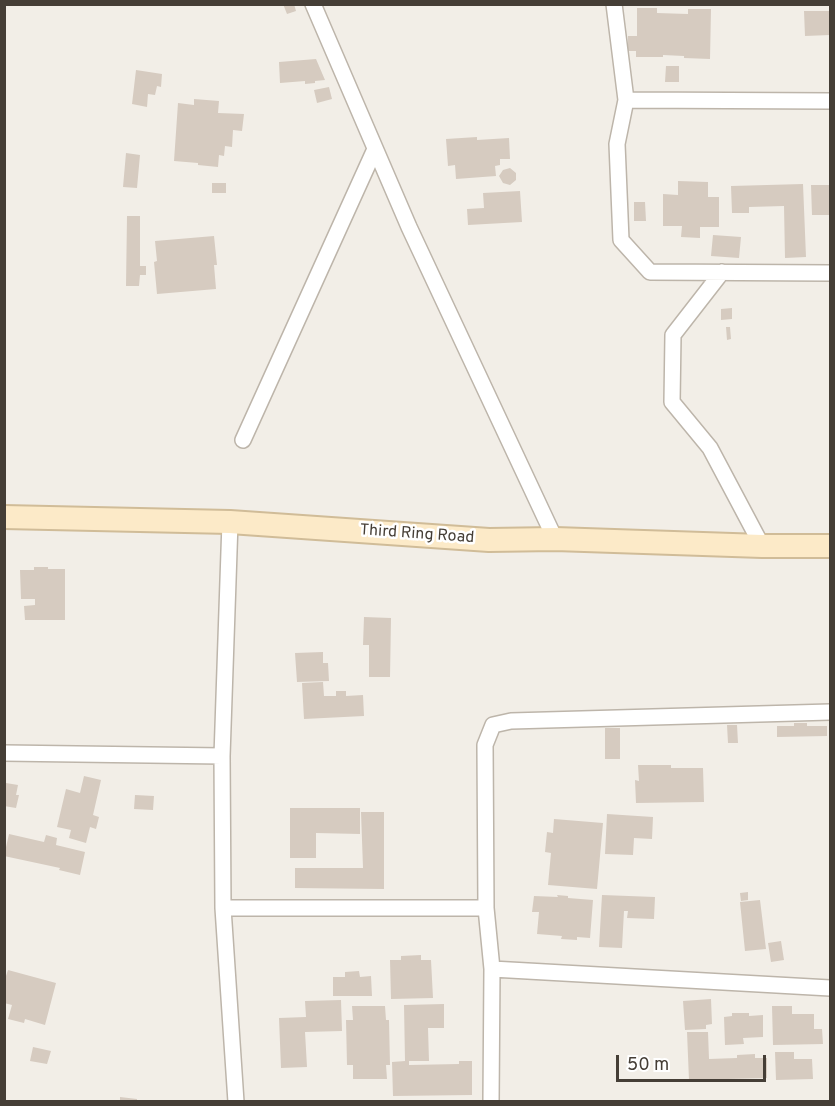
<!DOCTYPE html>
<style>
body{margin:0}
#map{position:relative;width:835px;height:1106px;overflow:hidden;background:#f2eee7;font-family:Overpass,sans-serif}
canvas{display:block}
.frame{position:absolute;inset:0;border:6px solid #453e36;pointer-events:none}
.scale{position:absolute;left:616px;top:1055px;width:150px;height:27px;box-sizing:border-box;border:3px solid #453e36;border-top:0;padding-left:8px;font-size:18px;line-height:21px;white-space:nowrap;color:#453e36;-webkit-text-stroke:4px #fff;paint-order:stroke}
</style>
<div id="map">
<canvas width="835" height="1106"></canvas>
<div class="frame"></div>
<div class="scale">50 m</div>
</div>
<script>
const ctx = document.querySelector('canvas').getContext('2d');
ctx.lineJoin = 'round';
function fill(path, color) {
  ctx.fillStyle = color;
  ctx.fill(path, 'evenodd');
}
function shape(rows) {
  const path = new Path2D();
  for (const r of rows) {
    path.moveTo(r[0], r[1]);
    for (let i = 2; i < r.length; i += 2) path.lineTo(r[i], r[i + 1]);
  }
  return path;
}
function trace(path, color, width, dash) {
  ctx.strokeStyle = color;
  ctx.lineWidth = width;
  ctx.lineCap = dash ? 'butt' : 'round';
  ctx.setLineDash(dash || []);
  ctx.stroke(path);
}
function drawText(font, color, halo, rows, align = 'center') {
  ctx.font = font + ' Overpass,sans-serif';
  ctx.lineWidth = 5;
  ctx.setLineDash([]);
  ctx.textBaseline = 'middle';
  ctx.strokeStyle = halo;
  ctx.fillStyle = color;
  for (const [text, x, y, turn = 0] of rows) {
    ctx.save();
    ctx.translate(x, y);
    ctx.rotate((+turn || 0) * Math.PI / 180);
    ctx.textAlign = isNaN(turn) ? turn : align;
    if (halo) ctx.strokeText(text, 0, 0);
    ctx.fillText(text, 0, 0);
    ctx.restore();
  }
}
const building = shape([
 [283,4,294,4,296,11,287,14],
 [637,8,657,8,657,13,688,14,688,9,711,9,710,59,684,58,684,56,663,55,663,57,636,57,636,51,628,51,628,36,637,36],
 [804,11,830,11,830,35,805,36],
 [316,59,325,80,315,81,315,83,305,84,305,81,280,83,279,62],
 [666,66,679,66,679,82,665,82],
 [136,70,162,74,161,87,157,86,155,95,148,94,147,107,132,104],
 [329,87,332,99,317,103,314,90],
 [194,99,219,101,218,113,244,114,242,131,233,130,232,147,225,146,224,156,219,155,218,167,198,165,198,163,174,161,178,103,194,105],
 [477,137,477,140,509,138,510,159,500,159,500,165,495,166,496,176,456,179,455,165,448,166,446,139],
 [126,153,140,155,137,188,123,187],
 [510,168,516,173,516,180,510,185,503,183,499,176,503,170],
 [678,181,708,182,708,197,719,197,719,227,700,227,700,238,681,237,682,226,663,226,663,194,678,195],
 [212,183,226,183,226,193,212,193],
 [803,184,806,257,785,258,784,206,749,207,749,213,732,213,731,186],
 [811,185,830,185,830,215,812,215],
 [520,191,522,222,468,225,467,209,484,208,483,193],
 [634,202,645,202,646,221,634,221],
 [127,216,140,216,140,266,146,266,146,275,140,275,139,286,126,286],
 [713,235,741,237,739,258,711,256],
 [214,236,217,265,214,265,216,289,157,294,154,262,157,261,155,241],
 [732,308,732,319,721,320,721,309],
 [726,327,730,327,731,339,727,340],
 [34,567,48,567,48,569,65,569,65,620,25,620,24,606,35,605,35,599,21,599,20,570,34,570],
 [364,617,391,618,390,677,369,677,369,645,363,645],
 [323,652,323,663,328,663,329,681,297,682,295,653],
 [323,682,324,696,336,696,336,691,346,691,346,696,363,695,364,716,304,719,302,683],
 [794,723,807,723,807,726,827,726,827,736,777,737,777,726,794,726],
 [727,725,737,725,738,743,728,743],
 [605,728,620,728,620,759,605,759],
 [638,765,671,765,671,768,703,768,704,802,636,803,635,780,639,781],
 [84,776,101,780,93,815,99,817,96,829,90,827,86,843,69,838,71,830,57,827,66,789,80,793],
 [6,783,18,785,16,795,19,795,16,808,4,806,4,791],
 [135,795,154,796,153,810,134,809],
 [290,808,360,808,360,834,316,833,316,858,290,858],
 [361,812,384,812,384,889,295,888,295,868,363,868],
 [607,814,653,817,652,839,634,838,633,855,605,854],
 [554,819,603,823,597,889,548,885,551,853,545,852,547,832,553,833],
 [9,834,44,842,46,835,57,838,56,845,85,852,80,875,59,870,60,868,4,856],
 [748,892,748,900,741,901,740,893],
 [557,895,568,896,568,898,593,900,590,938,577,937,577,940,561,939,562,936,537,934,539,912,532,912,534,896,558,897],
 [602,895,655,897,654,919,627,918,628,911,624,911,622,948,599,947],
 [760,900,766,949,745,951,740,902],
 [781,941,784,960,771,962,768,943],
 [421,955,421,960,431,960,433,998,391,999,390,960,401,960,401,956],
 [8,970,56,983,45,1025,25,1019,24,1023,8,1019,12,1005,4,1003,4,982],
 [359,971,360,977,371,976,372,996,333,996,333,977,345,977,345,972],
 [711,999,712,1024,706,1025,706,1029,685,1030,683,1001],
 [341,1000,342,1031,305,1032,307,1067,281,1068,279,1018,306,1017,305,1001],
 [444,1004,444,1028,428,1028,429,1061,409,1061,409,1065,459,1064,459,1061,472,1061,472,1095,393,1096,392,1062,405,1061,404,1005],
 [352,1006,385,1006,386,1020,389,1020,390,1065,386,1065,387,1079,353,1079,353,1065,347,1065,346,1020,353,1020],
 [772,1006,792,1006,792,1014,814,1014,814,1029,822,1029,823,1044,773,1045],
 [732,1013,749,1013,749,1016,763,1015,763,1037,743,1038,744,1044,725,1045,724,1017,732,1016],
 [687,1032,708,1032,709,1059,737,1058,737,1055,755,1054,755,1058,767,1058,767,1078,689,1080],
 [33,1047,51,1051,47,1064,30,1061],
 [775,1052,794,1052,794,1059,812,1059,813,1079,776,1080],
 [120,1097,137,1099,137,1102,120,1102]
]);
const street = shape([
 [313,4,409,227,555,539],
 [614,4,626,100,617,144,621,240,650,272,830,273],
 [626,100,830,101],
 [722,272,673,335,672,402,710,448,762,546],
 [243,440,375,149],
 [230,522,222,756,223,908,236,1102],
 [4,753,222,756],
 [223,908,486,908],
 [492,969,830,988],
 [491,1102,492,969,486,908,485,745,493,725,511,721,830,712]
]);
const secondary = shape([
 [4,517,230,522,489,540,555,539,762,546,830,546]
]);
const streetNames = [
 ["Third Ring Road",417,535,4]
];
fill(building, '#d6cbc0');
trace(street, '#bdb5aa', 18);
trace(secondary, '#d0bc98', 26);
trace(street, '#fff', 15);
trace(secondary, '#fceac8', 22);
drawText('16px', '#453e36', '#fff', streetNames);
</script>
